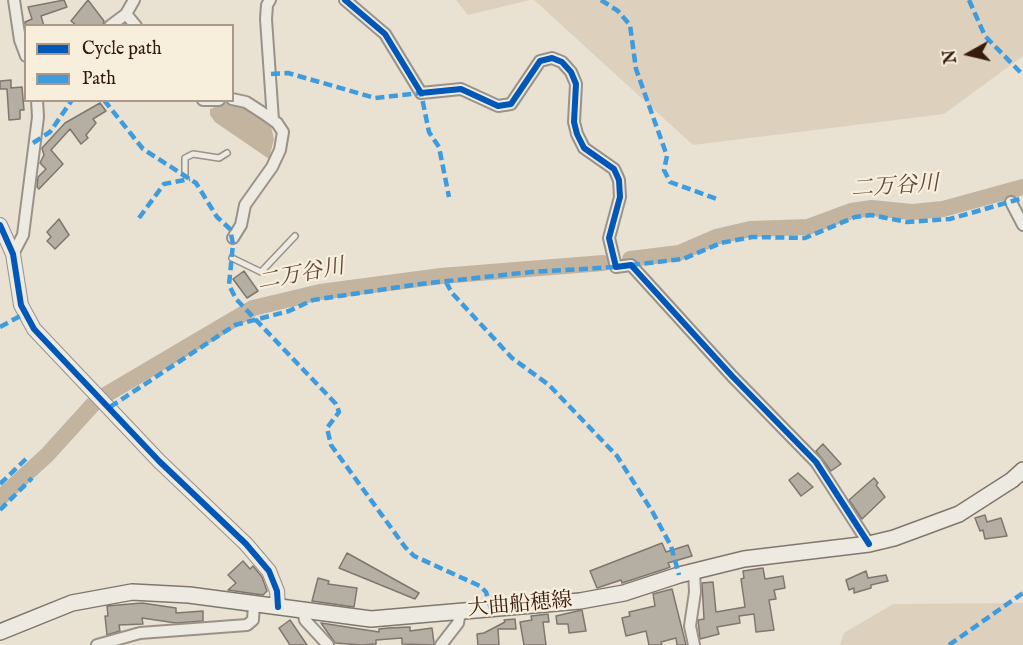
<!DOCTYPE html>
<meta charset="utf-8">
<style>
body{margin:0}
#map{position:relative;width:1023px;height:645px;overflow:hidden;background:#e9e2d3;font-family:"IM FELL English",serif}
canvas{display:block}
.legend{position:absolute;left:24px;top:24px;width:210px;height:78px;box-sizing:border-box;background:#f7eedc;border:2px solid #aa998a;margin:0;padding:8px 10px;list-style:none;font-size:18px;color:#361a0e}
.legend li{display:flex;align-items:center;gap:12px;height:30px}
.legend b{width:30px;border:2px solid #aa998a}
.north{position:absolute;left:939px;top:24px;width:60px;height:60px;-webkit-text-stroke:4px #f7eedc;paint-order:stroke;rotate:262deg;font-size:16px;font-weight:700;line-height:24px;text-align:center;color:#361a0e}
.north::after{content:'';display:block;margin:auto;width:21px;height:27px;background:#361a0e;clip-path:polygon(50% 0,100% 100%,50% 72%,0 100%)}
</style>
<div id="map">
<canvas width="1023" height="645"></canvas>
<ul class="legend">
<li><b style="height:8px;background:#0057b8"></b>Cycle path</li>
<li><b style="height:8px;background:#3e9bde"></b>Path</li>
</ul>
<div class="north">N</div>
</div>
<script>
const ctx = document.querySelector('canvas').getContext('2d');
ctx.lineJoin = 'round';
function fill(path, color) {
  ctx.fillStyle = color;
  ctx.fill(path, 'evenodd');
}
function shape(rows) {
  const path = new Path2D();
  for (const r of rows) {
    path.moveTo(r[0], r[1]);
    for (let i = 2; i < r.length; i += 2) path.lineTo(r[i], r[i + 1]);
  }
  return path;
}
function trace(path, color, width, dash) {
  ctx.strokeStyle = color;
  ctx.lineWidth = width;
  ctx.lineCap = dash ? 'butt' : 'round';
  ctx.setLineDash(dash || []);
  ctx.stroke(path);
}
function drawText(font, color, halo, rows, align = 'center') {
  ctx.font = font + ' "IM FELL English","Noto Serif JP",serif';
  ctx.lineWidth = 4.5;
  ctx.setLineDash([]);
  ctx.textBaseline = 'middle';
  ctx.strokeStyle = halo;
  ctx.fillStyle = color;
  for (const [text, x, y, turn = 0] of rows) {
    ctx.save();
    ctx.translate(x, y);
    ctx.rotate((+turn || 0) * Math.PI / 180);
    ctx.textAlign = isNaN(turn) ? turn : align;
    if (halo) ctx.strokeText(text, 0, 0);
    ctx.fillText(text, 0, 0);
    ctx.restore();
  }
}
const green = shape([
 [456,0,530,0,468,15],
 [534,0,1023,0,1023,56,944,114,693,145],
 [1023,603,1023,645,840,645,844,633,893,604]
]);
const water = shape([
 [225,103,235,103,247,109,271,126,274,139,269,159,215,122,210,115,210,109]
]);
const river = shape([
 [630,259,679,253,716,237,750,229,808,227,851,211,872,208,912,212,943,209,1023,187],
 [0,498,47,455,97,400,253,308,320,292,441,276,603,263]
]);
const building = shape([
 [64,0,67,7,41,16,44,26,25,26,25,22,32,19,28,7,64,0],
 [88,0,104,21,103,26,77,26,71,21,88,0],
 [11,80,11,88,22,87,24,110,20,110,20,119,9,120,7,89,0,89,0,81,11,80],
 [100,103,106,111,93,119,96,123,86,135,88,138,81,144,70,129,51,150,63,164,39,189,37,187,38,177,46,169,40,163,44,155,42,148,65,123,100,103],
 [59,219,69,235,55,249,47,241,51,237,47,232,59,219],
 [244,271,258,291,247,298,233,279,244,271],
 [823,444,841,464,831,471,816,451,823,444],
 [798,473,813,487,801,496,789,480,798,473],
 [874,478,878,483,876,485,885,497,862,519,849,500,874,478],
 [985,515,987,522,1001,518,1007,536,985,539,983,530,980,531,975,518,985,515],
 [662,543,666,552,688,545,692,556,668,563,670,567,665,569,622,583,621,580,597,588,590,571,662,543],
 [347,553,419,593,415,599,339,568,347,553],
 [243,561,250,569,253,566,262,577,267,591,263,595,228,590,236,583,228,575,243,561],
 [763,568,765,579,783,576,785,588,774,590,776,599,769,600,774,630,756,632,754,614,739,616,740,623,717,627,719,634,700,639,698,620,704,619,702,583,713,582,716,612,745,607,741,579,744,578,743,571,763,568],
 [866,571,868,578,886,575,888,581,871,585,871,588,854,593,854,588,849,590,846,580,866,571],
 [318,578,329,581,328,584,357,588,354,607,312,601,318,578],
 [672,589,686,645,677,645,676,638,661,642,662,645,649,645,646,631,626,636,622,618,630,616,629,612,655,606,653,594,672,589],
 [142,603,176,608,176,613,203,611,203,621,176,623,142,618,143,624,119,625,120,631,107,635,105,616,108,616,107,606,142,603],
 [582,610,586,631,569,633,568,624,557,624,556,616,582,610],
 [548,614,549,622,543,622,546,645,524,645,520,622,532,620,531,616,548,614],
 [515,619,516,629,498,629,499,645,478,645,477,634,484,633,505,622,504,620,515,619],
 [290,620,307,645,290,645,279,628,290,620],
 [321,623,379,632,379,629,388,628,410,627,410,631,432,628,434,643,434,645,402,644,402,638,376,640,376,644,362,645,335,643,321,623]
]);
const service = shape([
 [185,174,185,158,193,154,219,158,227,153],
 [232,258,261,272,295,236]
]);
const minor = shape([
 [14,0,20,40,26,56],
 [270,0,267,5,266,19,273,120],
 [345,0,385,34,421,93,461,89,498,106,511,104,540,61,552,58,562,62,571,72,576,84,574,122,577,134,584,148,614,169,619,180,620,197,609,238,616,267,631,265,732,376,816,462,869,544],
 [126,14,136,26],
 [110,26,126,14,134,0],
 [232,99,246,102,263,113,277,123,283,132,280,150,272,167,245,205,241,225,233,238],
 [203,100,219,100],
 [1011,202,1023,225],
 [13,254,23,235,38,117,37,100],
 [694,571,695,592,690,626,694,645],
 [303,611,305,620,328,645],
 [97,645,140,633,247,625,253,620,254,604],
 [441,645,458,623,460,612]
]);
const tertiary = shape([
 [0,225,13,254,21,305,34,329,159,461,246,544,269,571,277,591,278,607]
]);
const secondary = shape([
 [0,632,72,603,132,592,189,595,371,619,580,601,624,593,679,575,744,559,869,544,894,538,959,514,1012,480,1023,470]
]);
const quiet = shape([
 [601,0,618,11,630,25,636,69,667,156,664,170,670,182,717,199],
 [969,0,985,36,1023,75],
 [271,74,288,73,375,98,421,93,429,132,439,147,449,197],
 [104,100,143,149,196,183,217,217,230,229,233,244,229,285,236,299,336,404,339,412,327,428,331,445,405,547,414,556,480,586,486,592,491,609],
 [33,143,50,132,72,100],
 [139,218,164,184,190,179],
 [631,265,683,259,721,243,752,237,805,238,855,217,871,215,907,222,950,219,1023,198],
 [446,282,452,293,512,358,549,385,617,456,652,511,671,546,679,575],
 [0,327,24,314],
 [110,407,235,325,289,311,313,300,420,284,531,272,616,267],
 [0,484,29,456],
 [0,510,32,478],
 [949,645,1023,593]
]);
const cycleway = shape([
 [345,0,385,34,421,93,461,89,498,106,511,104,540,61,552,58,562,62,571,72,576,84,574,122,577,134,584,148,614,169,619,180,620,197,609,238,616,267,631,265,732,376,816,462,869,544],
 [0,225,13,254,21,305,34,329,159,461,246,544,269,571,277,591,278,607]
]);
const streetNames = [
 ["大曲船穂線",520,606,-5]
];
const waterNames = [
 ["二万谷川",895,188,-4],
 ["二万谷川",301,276,-11]
];
fill(green, '#ddd0bc');
fill(water, '#c3b49f');
trace(river, '#c3b49f', 16);
fill(building, '#b5aea3');
trace(building, '#7f776e', 1.5);
trace(service, '#999288', 8);
trace(minor, '#999288', 14);
trace(tertiary, '#999288', 16);
trace(secondary, '#7f776e', 18);
trace(service, '#edeae2', 5);
trace(minor, '#edeae2', 10);
trace(tertiary, '#edeae2', 14);
trace(secondary, '#edeae2', 15);
trace(quiet, '#3e9bde', 4.5, [9, 4.5]);
trace(cycleway, '#0057b8', 6);
drawText('21px', '#361a0e', '#f7eedc', streetNames);
drawText('italic 22px', '#624939', '#f7eedc', waterNames);
</script>
